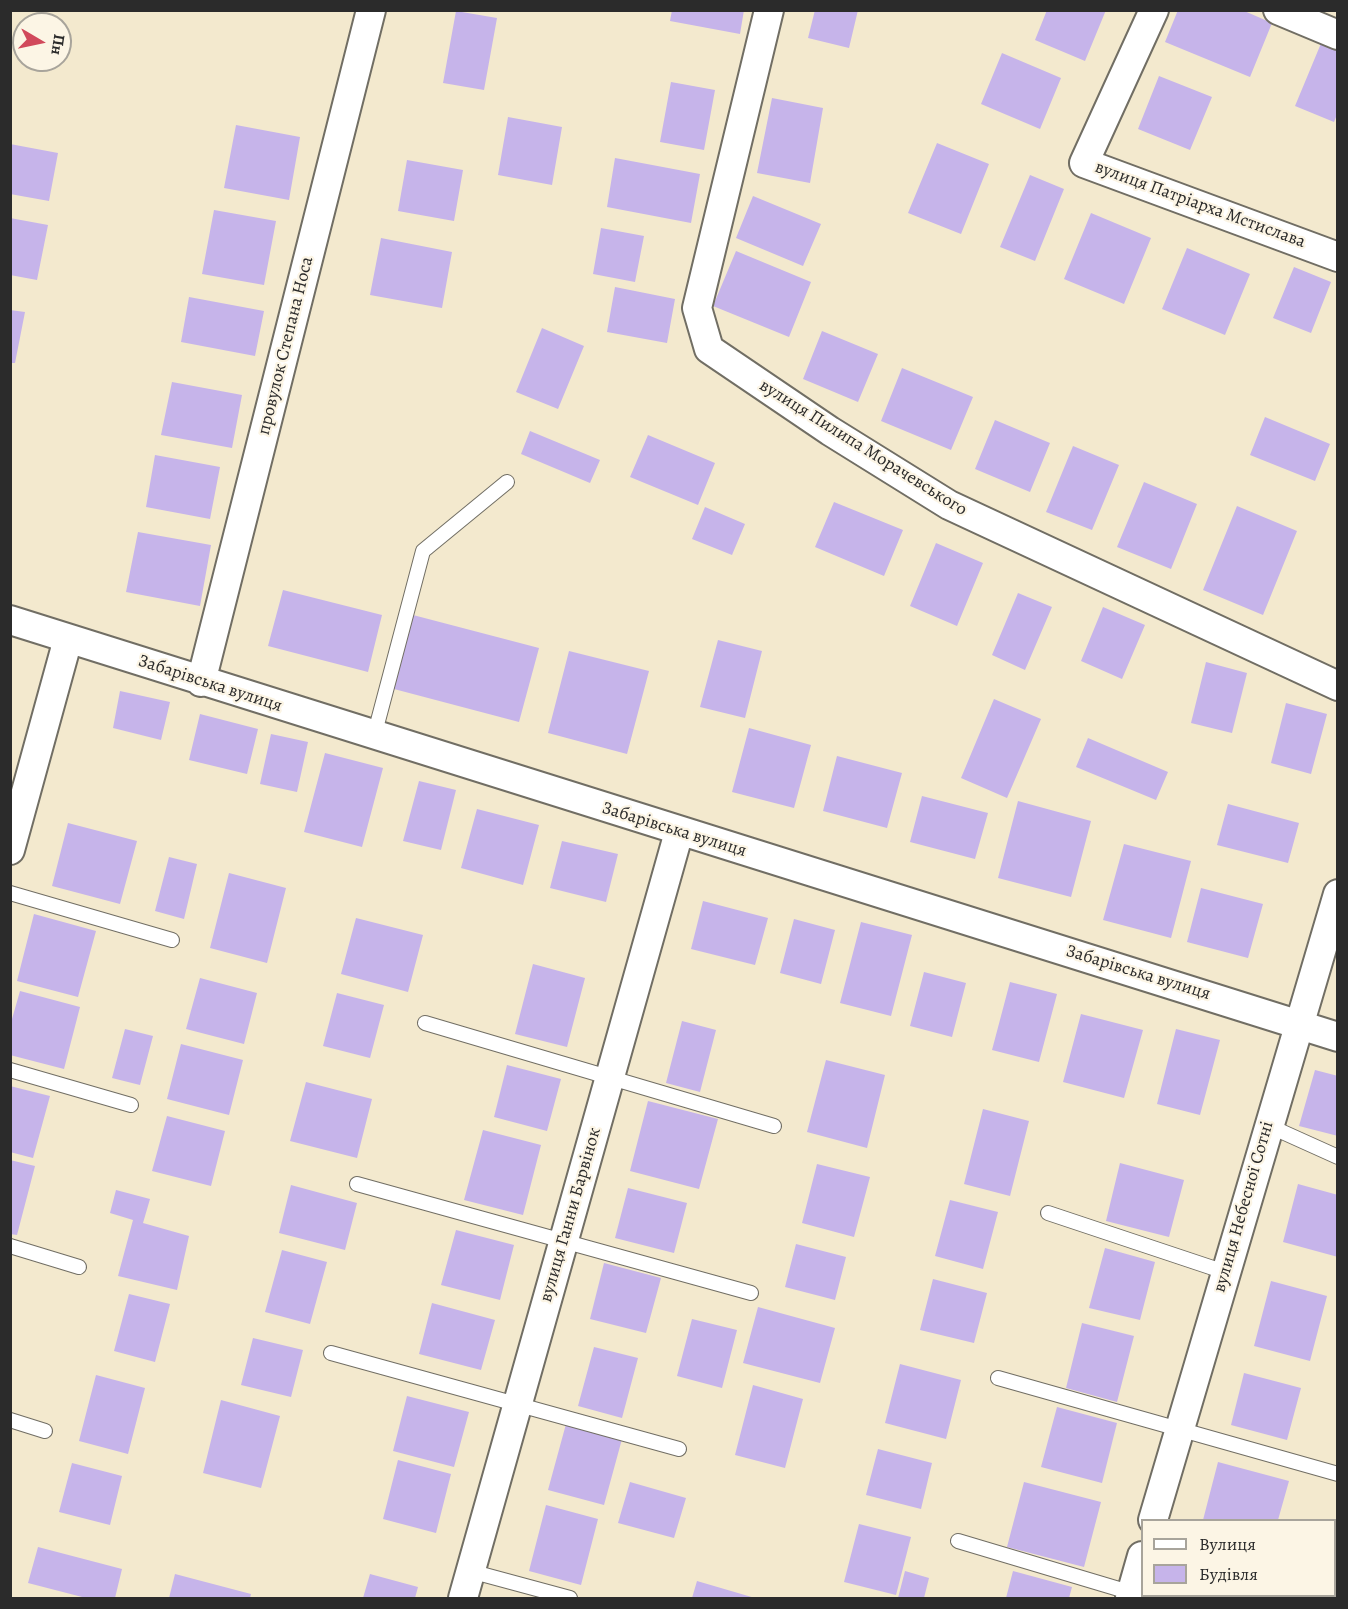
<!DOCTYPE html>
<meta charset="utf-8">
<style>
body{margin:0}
#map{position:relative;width:1348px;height:1609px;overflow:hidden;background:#f3e9ce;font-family:Alegreya,serif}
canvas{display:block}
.frame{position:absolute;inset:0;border:12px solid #2b2b2b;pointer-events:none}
.legend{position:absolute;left:1141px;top:1519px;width:195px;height:78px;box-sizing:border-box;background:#fcf5e5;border:2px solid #a8a49b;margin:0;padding:8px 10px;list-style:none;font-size:18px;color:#2b2b2b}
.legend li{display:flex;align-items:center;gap:12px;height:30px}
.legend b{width:30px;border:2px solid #a8a49b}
.north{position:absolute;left:12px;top:12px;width:60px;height:60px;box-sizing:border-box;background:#fcf5e5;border:2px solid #a8a49b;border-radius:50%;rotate:99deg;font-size:16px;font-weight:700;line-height:24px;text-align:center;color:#2b2b2b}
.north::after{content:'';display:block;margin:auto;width:21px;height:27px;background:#d1495b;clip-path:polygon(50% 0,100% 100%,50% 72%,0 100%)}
</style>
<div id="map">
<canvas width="1348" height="1609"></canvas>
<div class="frame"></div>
<ul class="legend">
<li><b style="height:8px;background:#fff"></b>Вулиця</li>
<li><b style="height:16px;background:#c6b4ea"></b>Будівля</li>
</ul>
<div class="north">Пн</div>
</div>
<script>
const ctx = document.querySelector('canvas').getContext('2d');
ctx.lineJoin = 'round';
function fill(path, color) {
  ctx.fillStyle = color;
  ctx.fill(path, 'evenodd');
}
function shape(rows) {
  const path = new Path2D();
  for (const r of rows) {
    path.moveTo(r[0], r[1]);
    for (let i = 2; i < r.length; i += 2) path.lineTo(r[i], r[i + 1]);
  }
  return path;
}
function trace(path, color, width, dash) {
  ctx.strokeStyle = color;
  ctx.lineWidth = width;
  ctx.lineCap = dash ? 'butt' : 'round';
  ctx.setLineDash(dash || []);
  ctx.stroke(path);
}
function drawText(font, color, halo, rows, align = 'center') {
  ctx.font = font + ' Alegreya,serif';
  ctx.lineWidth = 4.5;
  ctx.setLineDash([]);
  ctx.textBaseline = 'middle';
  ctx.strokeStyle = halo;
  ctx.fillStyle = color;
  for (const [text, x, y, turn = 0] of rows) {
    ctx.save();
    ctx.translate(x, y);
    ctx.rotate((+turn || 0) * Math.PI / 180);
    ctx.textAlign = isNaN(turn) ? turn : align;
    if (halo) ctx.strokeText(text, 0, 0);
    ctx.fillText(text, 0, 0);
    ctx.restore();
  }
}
const building = shape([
 [672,10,744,10,740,34,670,21],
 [815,10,858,10,849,48,808,38],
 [1047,10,1106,10,1085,61,1035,40],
 [1178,10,1242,10,1272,23,1250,77,1165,42],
 [456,11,497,18,484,90,443,83],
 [1322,41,1338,48,1338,112,1334,122,1295,106],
 [1002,53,1061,78,1040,129,981,104],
 [1159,76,1212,97,1190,150,1138,129],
 [671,82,715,90,704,150,660,142],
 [772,98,823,108,810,183,757,173],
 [508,117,562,127,552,185,498,175],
 [236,125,300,137,289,200,224,188],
 [937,143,989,164,961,234,908,213],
 [10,144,58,153,49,201,10,194],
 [615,158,700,174,691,223,607,207],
 [407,160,463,170,454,221,398,211],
 [1030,175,1064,189,1035,261,1000,247],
 [753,196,821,224,803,266,736,238],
 [214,210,276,221,264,285,202,274],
 [1091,213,1151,238,1124,304,1064,279],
 [10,218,48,225,37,280,10,275],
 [601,228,644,236,635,282,593,274],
 [381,238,452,252,442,308,370,295],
 [1187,248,1250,274,1225,335,1162,309],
 [736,251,811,282,789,337,713,306],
 [1294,267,1331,282,1311,333,1273,318],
 [615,287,675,299,667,343,607,332],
 [189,297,264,311,255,356,181,342],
 [10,310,25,312,15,363,10,363],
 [542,328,584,346,558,409,516,392],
 [822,331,878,354,858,402,803,379],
 [902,368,973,397,951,450,881,421],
 [172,382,242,395,232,448,161,435],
 [1265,417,1330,444,1315,481,1250,455],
 [995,420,1050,443,1030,492,975,469],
 [530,431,600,460,590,483,521,454],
 [648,435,715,463,698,505,630,477],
 [1073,446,1119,465,1092,530,1046,512],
 [155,455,220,467,210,519,146,507],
 [1144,482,1197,504,1171,569,1117,547],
 [834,502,903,530,884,576,815,547],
 [1237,506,1297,531,1263,615,1203,590],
 [705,507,745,524,732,555,692,539],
 [138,532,211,545,200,606,126,592],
 [936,543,983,563,957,626,910,606],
 [283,590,382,615,368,672,268,646],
 [1018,593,1052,607,1025,670,992,655],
 [1103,607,1145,625,1122,679,1081,661],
 [413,615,539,648,519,722,394,689],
 [718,640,762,651,745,718,700,707],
 [569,651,649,671,627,754,548,733],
 [1206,662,1247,673,1232,733,1191,723],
 [120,691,170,702,161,740,113,728],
 [994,699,1041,719,1007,798,961,778],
 [1286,703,1327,714,1311,774,1271,763],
 [200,714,258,729,247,774,189,760],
 [749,728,811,745,794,808,732,792],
 [271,734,308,742,297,792,260,784],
 [1088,738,1168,772,1156,800,1076,767],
 [325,753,383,768,362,847,304,832],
 [837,756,902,773,887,828,823,811],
 [419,781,456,790,441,850,403,841],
 [922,796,988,813,975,859,910,842],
 [1018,801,1091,821,1071,897,998,878],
 [1228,804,1299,823,1288,863,1217,845],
 [477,809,539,825,523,885,461,868],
 [68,823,137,841,120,904,52,886],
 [562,841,618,854,606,902,550,888],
 [1124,844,1191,861,1171,938,1103,920],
 [169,857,197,864,184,919,155,911],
 [229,873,286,888,267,963,210,948],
 [1201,888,1263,904,1248,958,1187,942],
 [703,901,768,918,755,965,691,949],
 [34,914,96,931,78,997,17,981],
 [356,918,423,935,408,992,341,974],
 [794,919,835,930,821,984,780,973],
 [861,922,912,935,891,1016,840,1003],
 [533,964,585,978,567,1047,515,1034],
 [924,972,966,983,952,1037,910,1026],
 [200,978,257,993,244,1044,186,1029],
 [1010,982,1057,994,1039,1062,992,1050],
 [20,991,80,1007,64,1069,10,1055,10,1026],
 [337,993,384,1005,370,1058,323,1046],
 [1081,1014,1143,1030,1124,1098,1063,1082],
 [682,1021,716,1030,700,1092,666,1083],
 [125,1029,153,1036,140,1085,112,1078],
 [1176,1029,1220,1040,1200,1115,1157,1104],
 [181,1044,243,1060,229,1115,167,1099],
 [826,1060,885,1075,867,1148,807,1132],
 [507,1065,561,1079,547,1131,494,1117],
 [1315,1070,1338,1076,1338,1136,1299,1126],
 [306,1082,372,1099,357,1158,290,1141],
 [10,1086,50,1096,33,1158,10,1152],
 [648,1101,718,1119,699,1189,630,1171],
 [983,1109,1029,1121,1010,1196,964,1184],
 [167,1116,225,1131,211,1186,152,1171],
 [483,1130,541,1145,523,1215,464,1200],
 [10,1160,35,1166,17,1235,10,1234],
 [1120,1163,1184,1180,1169,1237,1106,1221],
 [817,1164,870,1177,854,1237,802,1223],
 [1298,1184,1338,1195,1338,1257,1283,1242],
 [291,1185,357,1203,345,1250,279,1233],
 [628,1188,687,1203,674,1253,615,1238],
 [116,1190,150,1199,143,1223,189,1236,177,1290,118,1276,133,1220,110,1213],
 [950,1200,998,1212,983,1269,935,1256],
 [456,1230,514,1245,500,1300,441,1285],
 [796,1244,846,1257,835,1300,785,1287],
 [1105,1248,1155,1262,1140,1320,1089,1308],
 [282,1250,327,1262,310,1324,265,1312],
 [604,1263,661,1278,646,1333,590,1319],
 [933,1279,987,1293,974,1343,920,1330],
 [1271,1281,1327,1296,1310,1361,1254,1346],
 [129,1294,170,1304,155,1362,114,1351],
 [432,1303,495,1320,481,1370,419,1354],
 [758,1307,835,1328,820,1383,743,1363],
 [692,1319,737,1330,722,1388,677,1376],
 [1082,1323,1134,1336,1117,1402,1066,1388],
 [253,1338,303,1350,291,1397,241,1385],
 [594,1347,638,1358,622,1418,578,1406],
 [900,1364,961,1380,946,1439,885,1423],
 [1244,1373,1301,1388,1287,1440,1231,1425],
 [96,1375,145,1388,128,1454,79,1441],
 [753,1385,803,1399,785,1468,735,1455],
 [407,1396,469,1412,454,1467,393,1451],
 [221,1400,280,1416,261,1488,203,1473],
 [1057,1407,1117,1423,1102,1483,1041,1467],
 [566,1424,622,1439,604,1505,548,1490],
 [878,1449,932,1463,921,1509,866,1495],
 [398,1460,451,1474,436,1533,383,1519],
 [1218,1462,1289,1481,1278,1520,1203,1520],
 [72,1463,122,1476,110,1525,59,1512],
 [630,1482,686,1498,674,1538,618,1523],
 [1024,1482,1101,1502,1084,1567,1007,1547],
 [546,1505,598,1519,581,1585,529,1571],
 [859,1524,911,1537,896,1595,844,1582],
 [38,1547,122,1569,115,1598,86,1598,28,1583],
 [905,1571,929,1578,924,1598,898,1598],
 [1013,1571,1072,1587,1069,1598,1006,1598],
 [175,1574,251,1594,250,1598,169,1598],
 [370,1574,418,1587,415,1598,363,1598],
 [697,1581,755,1598,692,1598],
 [1180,1596,1246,1596,1245,1598,1181,1598]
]);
const service = shape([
 [374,736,423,551,507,482],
 [10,893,172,940],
 [425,1023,774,1126],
 [10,1070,131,1105],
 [1267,1125,1338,1157],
 [357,1184,751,1293],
 [1048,1213,1225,1272],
 [10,1246,79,1267],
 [331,1353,679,1449],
 [998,1378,1338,1474],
 [10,1420,45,1431],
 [958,1541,1149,1598],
 [470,1571,570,1598]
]);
const minor = shape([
 [769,10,697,308,709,349,830,431,949,505,1338,686],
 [1154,10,1084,163,1338,257],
 [1278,10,1338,35],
 [10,620,1338,1037],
 [201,682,371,10],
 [10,850,68,639],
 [1153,1520,1338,894],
 [463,1598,679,832],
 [1130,1598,1142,1556]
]);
const streetNames = [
 ["вулиця Патріарха Мстислава",1200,205,20],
 ["провулок Степана Носа",286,346,-76],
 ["вулиця Пилипа Морачевського",863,448,32],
 ["Забарівська вулиця",210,684,18],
 ["Забарівська вулиця",674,830,17],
 ["Забарівська вулиця",1138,973,17],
 ["вулиця Небесної Сотні",1244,1207,-74],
 ["вулиця Ганни Барвінок",571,1215,-74]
];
fill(building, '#c6b4ea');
trace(service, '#716e64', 16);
trace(minor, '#716e64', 32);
trace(service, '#fff', 14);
trace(minor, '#fff', 28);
drawText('18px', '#2b2b2b', '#fcf5e5', streetNames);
</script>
